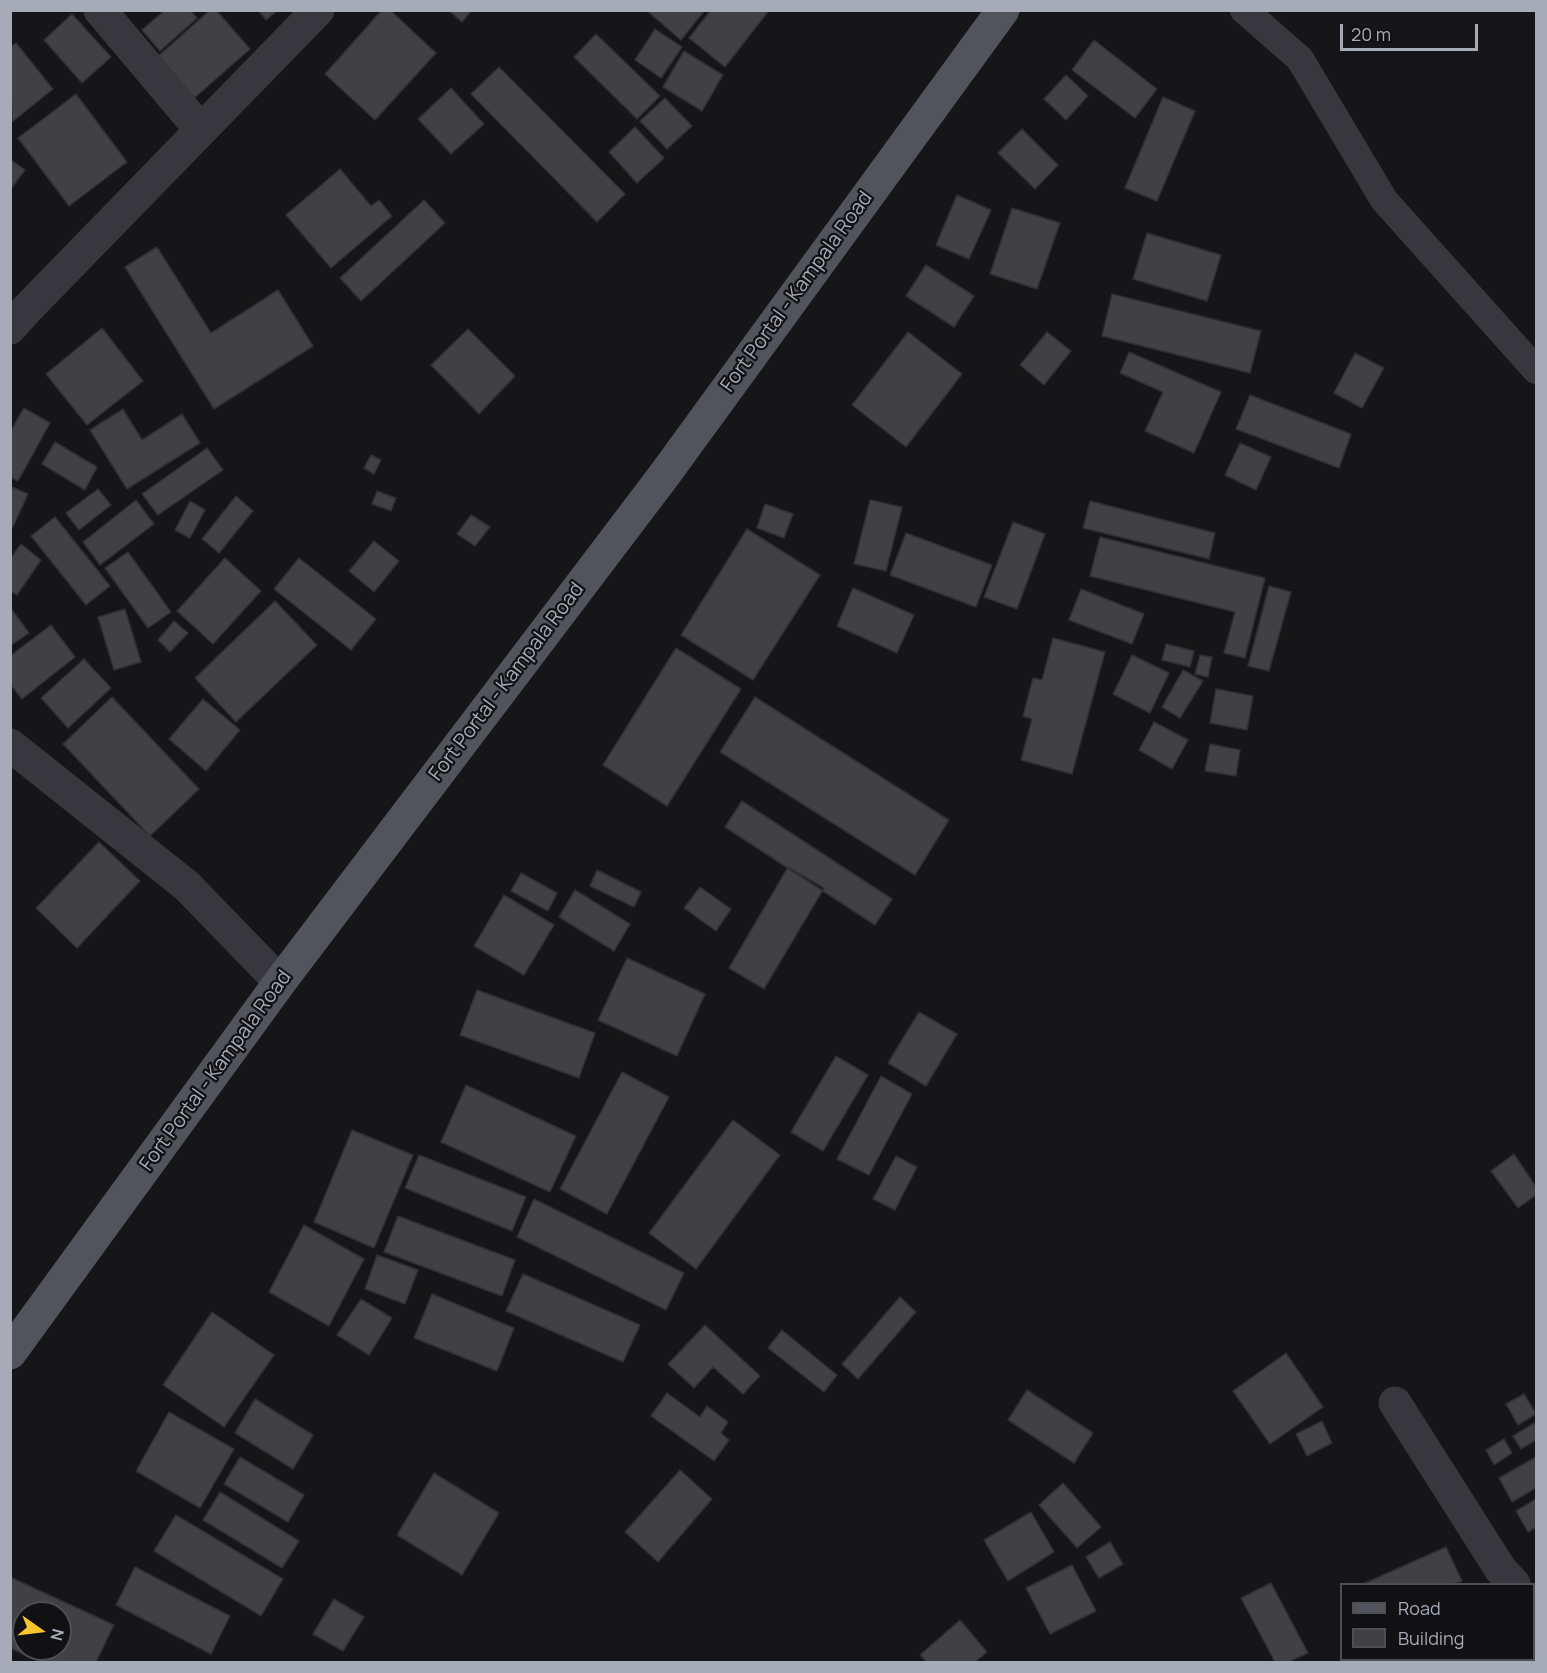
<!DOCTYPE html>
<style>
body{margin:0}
#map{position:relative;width:1547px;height:1673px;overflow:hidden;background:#161618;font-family:Manrope,sans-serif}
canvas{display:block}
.frame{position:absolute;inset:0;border:12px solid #a7abb8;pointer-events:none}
.legend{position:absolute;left:1340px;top:1583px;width:195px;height:78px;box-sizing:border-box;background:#111113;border:2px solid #4d4f55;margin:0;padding:8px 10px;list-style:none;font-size:18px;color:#a7abb8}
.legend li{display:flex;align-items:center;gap:12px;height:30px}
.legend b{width:30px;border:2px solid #4d4f55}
.north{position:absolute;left:12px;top:1601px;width:60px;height:60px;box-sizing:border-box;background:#111113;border:2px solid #4d4f55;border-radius:50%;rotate:104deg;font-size:16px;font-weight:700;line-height:24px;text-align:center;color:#a7abb8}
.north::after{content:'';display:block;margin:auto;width:21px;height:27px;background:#f9c42c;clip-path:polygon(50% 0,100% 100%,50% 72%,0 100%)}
.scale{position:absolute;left:1340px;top:24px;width:138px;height:27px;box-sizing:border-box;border:3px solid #a7abb8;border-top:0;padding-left:8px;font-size:18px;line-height:21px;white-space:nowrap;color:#a7abb8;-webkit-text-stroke:4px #111113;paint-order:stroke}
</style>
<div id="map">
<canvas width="1547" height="1673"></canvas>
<div class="frame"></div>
<ul class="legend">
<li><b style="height:8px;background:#52545c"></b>Road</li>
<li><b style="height:16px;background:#404045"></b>Building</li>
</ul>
<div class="north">N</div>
<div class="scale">20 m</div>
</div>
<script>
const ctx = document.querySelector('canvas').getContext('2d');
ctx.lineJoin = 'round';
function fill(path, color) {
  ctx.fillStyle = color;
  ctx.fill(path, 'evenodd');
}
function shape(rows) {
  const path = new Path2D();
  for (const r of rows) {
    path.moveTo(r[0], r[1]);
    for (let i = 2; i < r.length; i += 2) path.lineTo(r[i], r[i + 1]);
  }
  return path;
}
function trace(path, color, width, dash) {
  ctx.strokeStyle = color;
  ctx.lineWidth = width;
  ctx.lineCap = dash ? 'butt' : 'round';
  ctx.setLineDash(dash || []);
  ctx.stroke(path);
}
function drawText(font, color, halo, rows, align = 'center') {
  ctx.font = font + ' Manrope,sans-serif';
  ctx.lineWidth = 4.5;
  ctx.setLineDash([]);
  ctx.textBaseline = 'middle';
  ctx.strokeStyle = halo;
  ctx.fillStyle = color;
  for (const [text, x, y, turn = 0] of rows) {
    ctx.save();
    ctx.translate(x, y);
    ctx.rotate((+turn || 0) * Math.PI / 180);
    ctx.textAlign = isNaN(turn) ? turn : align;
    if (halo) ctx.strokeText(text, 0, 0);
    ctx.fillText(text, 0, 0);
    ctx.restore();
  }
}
const building = shape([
 [165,10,190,10,197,18,160,51,142,30,165,10],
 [210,10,216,10,250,49,191,101,155,59,210,10],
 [258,10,278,10,266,20,258,10],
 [382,10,390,10,436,53,375,120,325,74,382,10],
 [448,10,472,10,462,22,448,10],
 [646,10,705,10,681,40,646,10],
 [711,10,763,10,767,13,725,67,689,38,711,10],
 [72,14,111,57,82,83,44,40,72,14],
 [655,29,682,47,661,78,635,60,655,29],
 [596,34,660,96,637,119,574,57,596,34],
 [1094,40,1157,89,1135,118,1072,70,1094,40],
 [16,43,53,89,12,122,10,47,16,43],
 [684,51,723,75,702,111,663,87,684,51],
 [499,67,625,194,597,222,471,94,499,67],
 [1066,75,1088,96,1066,120,1044,99,1066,75],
 [451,88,484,124,451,154,418,119,451,88],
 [76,94,127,162,69,206,18,138,76,94],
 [1163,97,1195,111,1157,201,1125,188,1163,97],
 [665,98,692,126,667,149,640,121,665,98],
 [635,127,664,158,637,183,609,152,635,127],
 [1022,129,1058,165,1035,189,998,153,1022,129],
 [10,159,25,170,10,190,10,159],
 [340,169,371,206,379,200,392,216,331,268,286,215,340,169],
 [957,195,991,210,969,259,936,245,957,195],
 [424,200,445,223,361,301,340,278,424,200],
 [1012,208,1060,223,1037,289,990,274,1012,208],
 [1147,233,1221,255,1207,301,1133,279,1147,233],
 [157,247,211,333,278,290,313,346,214,409,125,267,157,247],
 [926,265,974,296,954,327,906,296,926,265],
 [1112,294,1261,331,1250,373,1102,336,1112,294],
 [102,328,143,381,87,425,46,374,102,328],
 [468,329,515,376,479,414,431,365,468,329],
 [908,332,962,374,906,447,852,405,908,332],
 [1047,332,1071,351,1044,385,1020,365,1047,332],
 [1129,352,1221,392,1194,453,1145,431,1163,392,1120,373,1129,352],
 [1355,353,1384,368,1362,408,1334,393,1355,353],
 [1250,395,1351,434,1339,468,1236,429,1250,395],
 [24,408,50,423,18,481,10,477,10,432,24,408],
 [123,409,142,440,182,414,200,443,127,489,90,430,123,409],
 [55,442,97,467,85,490,42,464,55,442],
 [1240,443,1271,457,1256,490,1225,475,1240,443],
 [207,448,223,470,158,515,142,494,207,448],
 [371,455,381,460,374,474,364,468,371,455],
 [10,486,28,494,13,527,10,526,10,486],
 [98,489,111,505,79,530,66,513,98,489],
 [377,491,396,498,391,511,372,504,377,491],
 [236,496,253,511,219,553,202,539,236,496],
 [136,500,154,524,100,565,83,542,136,500],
 [870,500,902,507,886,571,854,564,870,500],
 [190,501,205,510,190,538,175,530,190,501],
 [1090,501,1215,533,1209,559,1083,528,1090,501],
 [765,504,793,514,784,538,757,528,765,504],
 [471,515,490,527,475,546,457,534,471,515],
 [55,517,110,586,86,605,31,536,55,517],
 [1013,522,1045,534,1017,609,984,597,1013,522],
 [747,529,820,575,753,680,681,635,747,529],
 [906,533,992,565,976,607,890,575,906,533],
 [1100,537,1265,578,1245,658,1224,653,1235,612,1090,576,1100,537],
 [374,541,399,561,374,592,349,571,374,541],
 [21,544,41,560,17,595,10,591,10,559,21,544],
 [128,552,171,612,148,628,105,568,128,552],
 [225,558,261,591,213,644,177,611,225,558],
 [299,558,376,619,351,650,274,589,299,558],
 [1269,586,1291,592,1269,671,1248,666,1269,586],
 [853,588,914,615,897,653,837,626,853,588],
 [1081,589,1144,614,1132,644,1069,620,1081,589],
 [275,601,317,645,236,722,195,678,275,601],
 [10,607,29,633,10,646,10,607],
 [125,609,141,662,114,670,98,617,125,609],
 [174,621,188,633,170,652,158,640,174,621],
 [51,625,75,657,22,699,10,684,10,656,51,625],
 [1053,638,1105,652,1072,774,1021,760,1032,719,1023,716,1033,678,1042,680,1053,638],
 [1166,644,1194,651,1190,667,1162,660,1166,644],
 [676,648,741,689,667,806,603,765,676,648],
 [1132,655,1169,673,1150,713,1113,694,1132,655],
 [1200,655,1212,657,1208,677,1195,674,1200,655],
 [84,659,111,688,68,728,41,698,84,659],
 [1183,670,1203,681,1180,718,1162,707,1183,670],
 [1216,689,1253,696,1247,730,1210,723,1216,689],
 [112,697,199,789,150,836,63,744,112,697],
 [755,697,949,820,915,875,720,752,755,697],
 [203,699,240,730,206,771,169,739,203,699],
 [1154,722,1188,740,1172,769,1139,750,1154,722],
 [1210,744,1240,750,1236,776,1205,771,1210,744],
 [742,801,892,899,875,925,725,827,742,801],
 [99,842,140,881,77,948,36,908,99,842],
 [788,867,824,888,764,989,729,968,788,867],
 [597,870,641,892,634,907,590,886,597,870],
 [521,873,557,893,548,911,511,891,521,873],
 [700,887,731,909,716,931,684,908,700,887],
 [575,890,630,924,614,951,559,917,575,890],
 [504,895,554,925,524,975,474,946,504,895],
 [627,958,705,994,677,1056,598,1020,627,958],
 [477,990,595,1033,579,1078,460,1035,477,990],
 [919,1012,957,1034,926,1086,888,1063,919,1012],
 [836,1056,868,1075,823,1151,791,1132,836,1056],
 [622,1072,669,1097,607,1214,560,1189,622,1072],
 [881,1076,912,1094,869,1175,837,1159,881,1076],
 [466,1085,576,1136,550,1192,441,1142,466,1085],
 [733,1120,780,1155,696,1269,649,1233,733,1120],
 [352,1130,413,1155,374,1248,314,1222,352,1130],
 [1514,1154,1536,1187,1536,1195,1518,1208,1491,1171,1514,1154],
 [419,1155,526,1197,512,1231,405,1188,419,1155],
 [896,1156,917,1167,895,1210,873,1199,896,1156],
 [534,1199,684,1273,666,1310,517,1237,534,1199],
 [398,1216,515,1260,502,1296,384,1252,398,1216],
 [304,1225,364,1259,329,1326,269,1292,304,1225],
 [377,1255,418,1270,405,1304,365,1289,377,1255],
 [523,1274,640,1325,623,1362,506,1311,523,1274],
 [432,1294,514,1328,497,1371,414,1338,432,1294],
 [900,1297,916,1312,858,1379,842,1364,900,1297],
 [361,1299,392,1318,369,1355,337,1335,361,1299],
 [212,1312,274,1355,224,1427,163,1385,212,1312],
 [705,1325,760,1376,743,1394,713,1367,694,1388,668,1364,705,1325],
 [782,1330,837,1375,824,1392,768,1348,782,1330],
 [1286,1353,1323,1407,1270,1444,1233,1391,1286,1353],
 [1027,1390,1093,1433,1074,1463,1008,1420,1027,1390],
 [667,1393,700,1417,707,1406,728,1422,721,1433,729,1440,714,1461,651,1416,667,1393],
 [1524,1394,1536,1414,1518,1425,1506,1404,1524,1394],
 [255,1399,313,1435,293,1469,235,1433,255,1399],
 [169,1412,234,1449,200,1508,136,1471,169,1412],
 [1322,1421,1332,1443,1307,1456,1296,1434,1322,1421],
 [1536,1422,1536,1440,1521,1449,1513,1436,1536,1422],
 [1504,1439,1512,1453,1494,1465,1486,1450,1504,1439],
 [240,1457,304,1495,288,1522,224,1484,240,1457],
 [1536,1457,1536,1488,1512,1502,1499,1478,1536,1457],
 [680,1470,712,1499,658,1562,625,1532,680,1470],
 [434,1473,499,1513,462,1575,397,1535,434,1473],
 [1063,1483,1101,1527,1077,1548,1039,1505,1063,1483],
 [220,1492,299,1541,282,1568,203,1520,220,1492],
 [1536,1499,1536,1527,1528,1532,1516,1511,1536,1499],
 [1031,1512,1054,1552,1008,1581,984,1540,1031,1512],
 [176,1515,283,1579,261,1616,154,1551,176,1515],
 [1110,1542,1123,1564,1099,1578,1086,1557,1110,1542],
 [1446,1547,1462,1581,1455,1584,1363,1584,1446,1547],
 [1072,1565,1096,1611,1050,1634,1026,1588,1072,1565],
 [135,1567,230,1616,211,1654,116,1605,135,1567],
 [10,1577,114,1625,96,1662,41,1662,10,1648,10,1577],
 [24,1613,60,1613,60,1649,24,1649,24,1613],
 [1271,1583,1308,1653,1288,1662,1275,1662,1241,1598,1271,1583],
 [334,1599,364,1617,343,1651,313,1634,334,1599],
 [960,1620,987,1652,975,1662,927,1662,920,1655,960,1620],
 [1426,1660,1483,1660,1477,1662,1427,1662,1426,1660]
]);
const service = shape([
 [1244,10,1300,59,1384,200,1536,370]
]);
const minor = shape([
 [100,10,201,130],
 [10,328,28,308,318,10],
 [10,745,187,886,280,982],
 [1395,1403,1501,1570,1514,1584],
 [1534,1608,1536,1612]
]);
const primary = shape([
 [10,1353,280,982,665,474,1003,10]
]);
const streetNames = [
 ["Fort Portal - Kampala Road",797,292,-54],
 ["Fort Portal - Kampala Road",507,682,-53],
 ["Fort Portal - Kampala Road",216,1071,-54]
];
fill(building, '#404045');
trace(building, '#303034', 1.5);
trace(service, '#37373d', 28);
trace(minor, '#37373d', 33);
trace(primary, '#52545c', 33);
drawText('20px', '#a7abb8', '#111113', streetNames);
</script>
